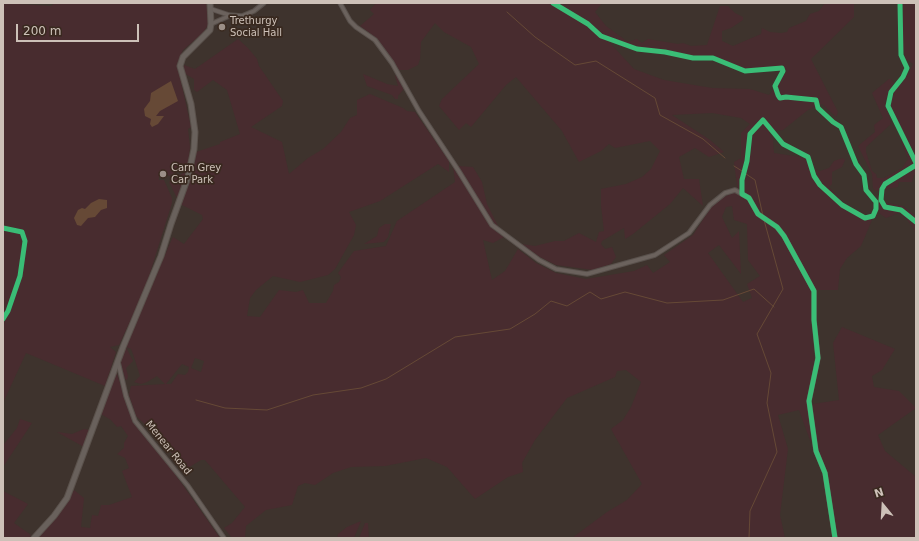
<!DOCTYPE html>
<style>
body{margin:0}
#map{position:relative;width:919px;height:541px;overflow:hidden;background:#3e332d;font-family:"DejaVu Sans",sans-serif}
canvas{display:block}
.frame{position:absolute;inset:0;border:4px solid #cdc1b8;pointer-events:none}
.north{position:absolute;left:863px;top:485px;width:40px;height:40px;-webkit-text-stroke:3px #39291f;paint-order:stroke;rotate:342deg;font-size:11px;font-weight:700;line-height:16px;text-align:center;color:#cdc1b8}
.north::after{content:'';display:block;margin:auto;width:14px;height:18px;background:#cdc1b8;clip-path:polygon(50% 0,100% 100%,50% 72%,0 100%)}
.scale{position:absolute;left:16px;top:24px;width:123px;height:18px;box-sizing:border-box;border:2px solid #cdc1b8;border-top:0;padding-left:5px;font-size:12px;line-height:14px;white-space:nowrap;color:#cdc1b8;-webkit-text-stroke:3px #39291f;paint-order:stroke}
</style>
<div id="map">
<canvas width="919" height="541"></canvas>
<div class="frame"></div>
<div class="north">N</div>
<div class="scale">200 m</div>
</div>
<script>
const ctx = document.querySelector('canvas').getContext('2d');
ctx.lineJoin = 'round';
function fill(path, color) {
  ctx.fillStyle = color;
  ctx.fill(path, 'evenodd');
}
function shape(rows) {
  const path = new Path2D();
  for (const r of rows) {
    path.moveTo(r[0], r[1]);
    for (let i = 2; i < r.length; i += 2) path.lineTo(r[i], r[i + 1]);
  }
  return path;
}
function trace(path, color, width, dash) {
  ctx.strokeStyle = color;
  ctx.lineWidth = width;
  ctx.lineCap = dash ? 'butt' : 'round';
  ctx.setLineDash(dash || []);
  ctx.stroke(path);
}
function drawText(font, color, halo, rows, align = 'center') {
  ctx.font = font + ' "DejaVu Sans",sans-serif';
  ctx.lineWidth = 3.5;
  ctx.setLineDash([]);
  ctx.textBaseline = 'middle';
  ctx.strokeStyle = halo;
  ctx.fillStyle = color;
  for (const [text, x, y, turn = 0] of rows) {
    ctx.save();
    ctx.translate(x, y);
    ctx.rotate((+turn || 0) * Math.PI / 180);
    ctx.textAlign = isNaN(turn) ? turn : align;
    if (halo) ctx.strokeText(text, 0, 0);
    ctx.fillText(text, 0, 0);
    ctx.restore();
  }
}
const green = shape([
 [3,3,51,6,55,3,206,3,208,15,208,25,203,33,183,50,177,64,191,127,188,129,190,147,188,165,169,176,162,171,159,172,159,180,164,180,172,198,172,203,144,292,119,345,110,347,116,352,105,386,26,353,3,403],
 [376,3,602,3,595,12,606,26,628,42,637,39,642,43,648,39,678,44,683,43,691,46,707,45,720,6,728,6,735,13,743,17,743,20,731,28,722,31,722,41,733,46,761,34,762,28,770,32,781,33,787,32,789,28,806,21,810,14,819,11,825,3,854,3,854,17,811,59,838,112,836,117,822,104,808,110,783,130,769,132,773,139,774,153,807,158,812,177,817,183,820,184,812,168,820,171,829,168,834,161,843,158,845,160,842,167,832,172,832,184,829,187,845,205,872,220,861,246,847,258,840,269,838,290,817,290,809,286,811,291,811,319,814,360,807,401,811,443,799,410,778,415,788,449,780,515,785,538,572,538,607,512,627,500,642,484,611,429,623,420,631,407,641,382,626,370,617,371,615,377,567,398,535,440,522,463,523,472,508,477,475,499,447,467,426,458,385,466,351,467,333,473,315,485,305,483,298,486,292,505,266,510,246,526,245,537,242,538,232,538,224,528,232,523,245,507,205,460,201,460,183,471,166,444,136,416,129,395,131,386,165,384,157,376,147,382,141,384,134,382,140,376,133,354,131,349,126,347,133,361,126,368,128,376,127,380,125,379,121,364,122,354,171,241,173,237,184,244,203,219,202,215,180,204,193,168,196,152,220,144,220,142,240,134,227,90,213,80,197,92,194,90,194,79,184,73,184,65,195,69,238,39,248,48,257,59,259,66,283,101,282,106,251,127,282,142,289,174,308,158,323,149,341,132,350,118,357,115,357,100,370,94,403,108,407,111,415,112,449,161,449,172,438,164,380,201,349,212,356,225,354,235,335,269,328,275,300,282,273,276,256,290,250,298,247,316,260,317,279,290,296,292,303,290,309,303,326,303,333,291,334,285,339,282,341,277,338,273,354,251,386,246,397,221,455,182,453,166,491,227,504,237,493,243,483,240,492,280,505,271,518,249,536,263,556,273,586,279,634,271,647,265,653,273,670,262,664,255,693,235,711,207,723,197,735,192,738,193,734,162,741,158,741,133,750,124,741,118,712,113,672,115,710,140,724,152,709,157,695,148,679,157,684,179,699,179,703,206,683,188,670,204,633,234,625,239,624,228,602,241,601,244,605,249,612,247,616,257,611,264,593,270,556,265,540,257,521,244,535,246,555,241,564,241,579,233,596,242,599,232,604,231,601,206,601,189,626,184,642,177,651,169,660,151,650,141,615,148,609,144,601,151,579,162,562,131,516,77,506,85,471,127,466,123,459,130,439,106,442,99,479,64,471,47,444,32,435,23,421,42,420,59,418,65,408,70,399,70,376,38,360,26,374,14,370,10],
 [609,37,636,48,675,52,692,57,712,56,744,68,752,69,781,67,785,68,787,71,769,95,750,89,712,88,664,80,634,69,611,44],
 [732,206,734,220,747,224,748,260,760,276,747,284,752,298,743,302,708,253,719,245,741,274,739,231,732,238,722,217,726,207],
 [195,358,204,361,201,372,191,368],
 [182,364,189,367,188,372,185,375,178,374,171,384,166,384],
 [903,3,915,4,916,157,890,107,891,95,895,89,907,76,913,64,906,59,903,50],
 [363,74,387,84,398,86,395,76,396,75,404,86,403,90,398,96,398,99,395,99,392,95,367,86],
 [889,79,891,79,894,83,885,100,891,124,866,147,866,152,872,171,876,174,877,178,884,178,902,168,908,159,901,141,902,139,916,166,916,175,914,175,912,182,899,182,898,187,876,191,873,188,872,174,858,146,875,132,874,125,883,118,872,93],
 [458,166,473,167,482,182,487,204,499,228,492,223],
 [188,170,177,198,169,182],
 [884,202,903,206,915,215,916,233,906,218,899,213,886,218,879,213,877,204],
 [385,224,391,224,388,237,384,242,364,244,377,236,379,228],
 [842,327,895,349,882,370,872,376,874,387,899,391,916,408,878,435,885,451,916,477,916,538,838,538,827,470,818,450,813,404,839,400,833,343],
 [116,371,133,422,161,454,220,538,37,538,69,499,74,490,84,498,81,527,90,528,92,515,98,516,101,505,109,505,132,497,122,471,129,468,125,458,117,454,124,448,124,443,128,436,121,426,117,427,111,420,101,414],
 [20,419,32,423,3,467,4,444,17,428],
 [84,429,90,430,84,447,57,432,72,434],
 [3,491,28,504,14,523,31,535,29,538,3,538],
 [361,521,354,538,337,538,338,534,347,527],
 [365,523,368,523,369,538,359,538]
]);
const water = shape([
 [171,81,178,101,160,111,156,116,164,116,158,124,152,127,150,124,151,119,145,116,144,109,150,101,151,93],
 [99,199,107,200,107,208,101,210,95,217,88,218,81,226,77,225,74,218,78,210,82,208,85,209,91,203]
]);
const stream = shape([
 [507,12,535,37,575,65,596,61,655,98,660,115,703,139,725,158],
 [734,166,742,171],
 [746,174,755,180,763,216],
 [196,400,225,408,267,410,313,395,361,388,386,379,455,337,510,329,535,314,551,301,567,306,590,292,601,299,625,292,667,303,723,300,754,289,774,307],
 [749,538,750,511,777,452,767,403,771,373,757,334,783,289,764,220]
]);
const street = shape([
 [340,3,350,21,356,27,375,40,392,63,419,111,458,170,492,225,539,260,556,269,587,274,655,255,689,233,710,205,725,193,735,190,749,198,758,214,777,227,784,236,814,291,814,320,818,358,809,401,816,451,825,473,835,538],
 [211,9,229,15,242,16,254,11,264,3],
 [211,24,229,16],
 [118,362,126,396,135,421,188,486,224,538]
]);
const secondary = shape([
 [34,538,54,516,67,498,123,347,161,256,171,224,188,177,194,149,195,132,191,104,180,66,183,57,210,30,211,24,210,3]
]);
const cycleway = shape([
 [553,3,588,24,601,36,637,49,665,52,693,58,713,58,745,71,782,68,783,71,775,86,778,95,780,98,786,97,816,100,818,108,833,122,841,127,856,164,864,175,866,190,876,202],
 [900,3,901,55,907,68,903,77,891,92,888,106,916,163],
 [916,165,885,184,882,189,881,200,885,207,901,210,916,222],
 [3,228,22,232,25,241,20,276,8,311,3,319],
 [835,538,825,473,816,451,809,401,818,358,814,320,814,291,784,236,777,227,758,214,749,198,742,194,742,180,747,161,750,134,763,120,783,144,808,157,814,176,820,185,842,205,865,218,873,216,876,209,876,202]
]);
const markers = [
 [222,27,4,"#9b8f87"],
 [163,174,4,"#9b8f87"]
];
const poiNames = [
 ["Trethurgy",230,21],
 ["Social Hall",230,33],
 ["Carn Grey",171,168],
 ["Car Park",171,180]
];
const streetNames = [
 ["Menear Road",168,448,51]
];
fill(green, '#482c2f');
fill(water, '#664936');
trace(stream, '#664936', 1);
trace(street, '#59514c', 5.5);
trace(secondary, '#5a514b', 7);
trace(street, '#6b625d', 3.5);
trace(secondary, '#69615c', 5);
trace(cycleway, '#3abd76', 5);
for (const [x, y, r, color] of markers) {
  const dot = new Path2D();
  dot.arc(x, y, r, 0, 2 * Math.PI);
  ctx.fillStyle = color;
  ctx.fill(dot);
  trace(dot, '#39291f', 1.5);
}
drawText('10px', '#cdc1b8', '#39291f', poiNames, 'left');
drawText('10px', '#cdc1b8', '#39291f', streetNames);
</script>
